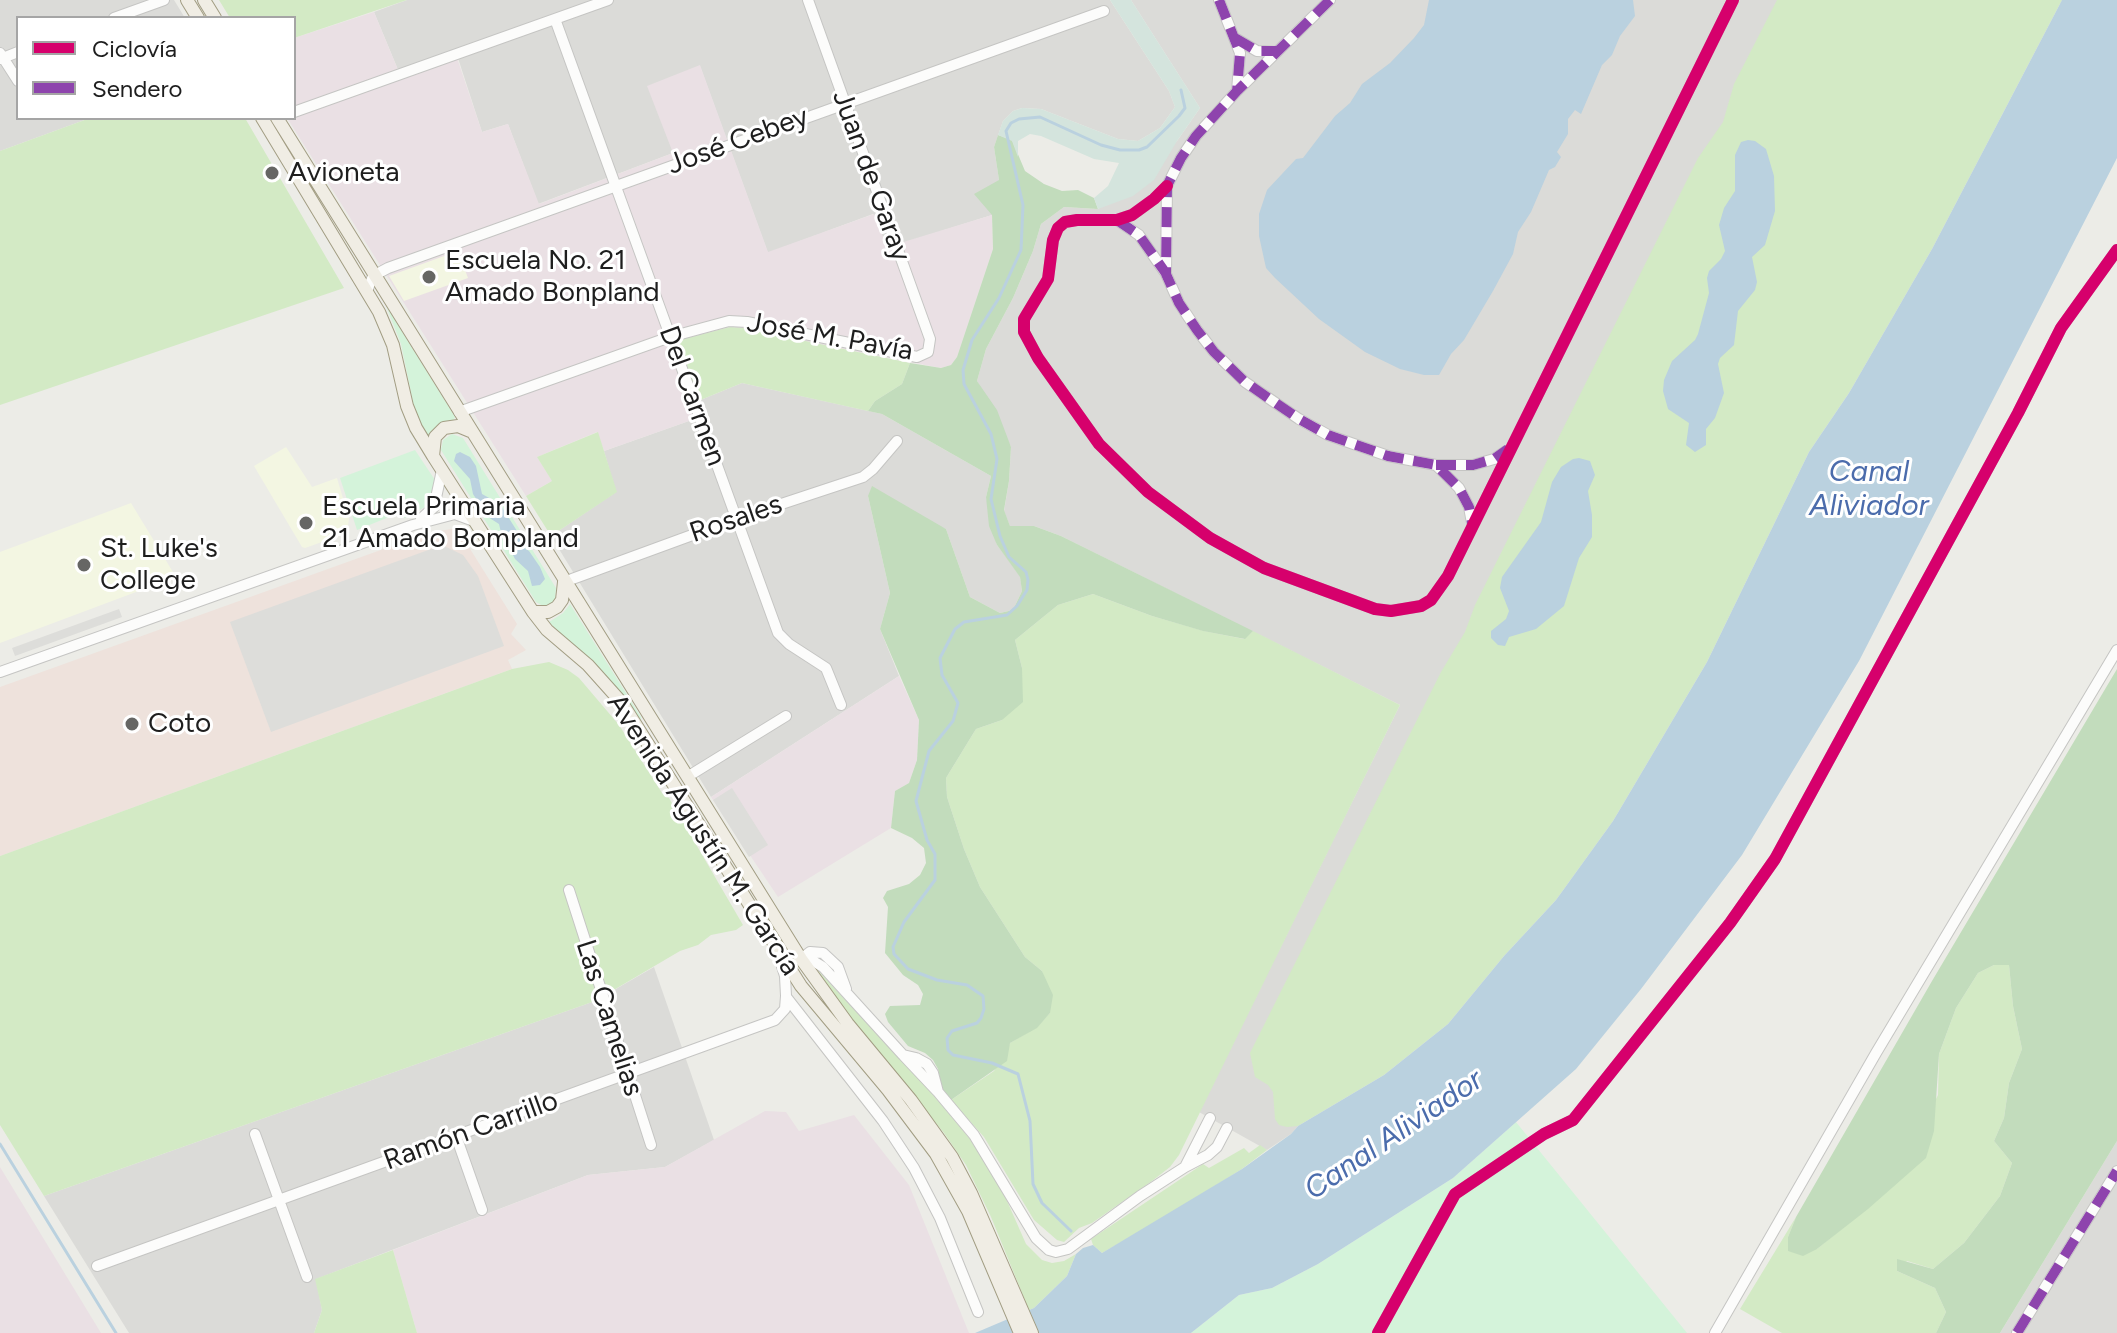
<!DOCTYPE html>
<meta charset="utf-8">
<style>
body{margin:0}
#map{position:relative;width:2117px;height:1333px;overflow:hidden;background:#ecece7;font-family:Figtree,sans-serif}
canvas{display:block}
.legend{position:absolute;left:16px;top:16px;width:280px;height:104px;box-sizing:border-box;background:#fff;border:2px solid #a5a5a5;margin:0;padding:10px 14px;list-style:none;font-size:24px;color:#1e1e1e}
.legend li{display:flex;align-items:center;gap:16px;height:40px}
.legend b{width:40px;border:2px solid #a5a5a5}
</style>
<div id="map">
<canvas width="2117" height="1333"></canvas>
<ul class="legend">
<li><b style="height:10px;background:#d6006c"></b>Ciclovía</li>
<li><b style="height:10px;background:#8e44ad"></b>Sendero</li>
</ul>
</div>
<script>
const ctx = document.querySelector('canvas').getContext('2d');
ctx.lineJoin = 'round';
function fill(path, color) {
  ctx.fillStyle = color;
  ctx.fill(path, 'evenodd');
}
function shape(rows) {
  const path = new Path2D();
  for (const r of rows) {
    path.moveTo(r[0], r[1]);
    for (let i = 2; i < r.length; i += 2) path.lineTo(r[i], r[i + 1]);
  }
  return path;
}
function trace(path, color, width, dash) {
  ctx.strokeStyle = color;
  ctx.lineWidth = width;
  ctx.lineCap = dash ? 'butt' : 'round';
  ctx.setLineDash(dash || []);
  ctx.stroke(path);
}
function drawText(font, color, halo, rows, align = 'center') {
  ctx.font = font + ' Figtree,sans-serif';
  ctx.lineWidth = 6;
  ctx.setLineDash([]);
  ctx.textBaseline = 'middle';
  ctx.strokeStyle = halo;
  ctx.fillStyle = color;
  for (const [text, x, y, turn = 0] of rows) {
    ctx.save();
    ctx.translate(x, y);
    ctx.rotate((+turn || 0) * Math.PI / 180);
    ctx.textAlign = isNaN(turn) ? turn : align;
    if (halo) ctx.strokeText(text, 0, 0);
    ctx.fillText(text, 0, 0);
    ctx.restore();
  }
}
const residential = shape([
 [0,0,174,0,185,18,18,18,18,118,90,118,0,151],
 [407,0,1110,0,1169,91,1175,107,1160,128,1138,141,1118,139,1041,109,1022,108,1013,111,1003,121,994,147,999,180,992,215,887,248,873,214,768,253,700,66,673,153,538,204,508,124,482,132,458,58,401,77,374,12],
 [1131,0,2062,0,1298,1126,1291,1134,1267,1150,1199,1112,1400,705,1061,536,1034,526,1010,526,1004,511,1009,481,1011,447,977,381,986,349,1013,298,1033,251,1041,224,1064,207,1098,209,1177,141,1200,108],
 [742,383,882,414,991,476,986,497,997,545,1020,576,1022,591,1013,610,1000,613,970,597,946,529,868,496,890,593,880,629,899,676,711,797,551,536,616,492,604,451,703,416,698,401],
 [654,967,714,1140,665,1167,588,1175,316,1279,322,1310,314,1333,129,1333,44,1196,595,1001],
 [2117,1141,2117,1333,2000,1333]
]);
const commercial = shape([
 [457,528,517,624,511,634,526,650,508,660,512,669,0,856,0,687,428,533]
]);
const industrial = shape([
 [374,12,401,77,457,58,482,132,508,124,539,204,673,153,647,86,700,65,768,252,874,214,887,247,992,215,993,249,957,357,951,365,941,368,730,327,676,341,703,416,604,451,597,432,537,457,552,481,526,496,287,118,294,118,294,38],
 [899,676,919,720,917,760,909,783,895,791,891,828,778,897,711,797],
 [765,1111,786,1112,799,1131,854,1115,909,1185,969,1333,417,1333,393,1250,588,1175,665,1167],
 [0,1167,101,1333,0,1333]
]);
const education = shape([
 [458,251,468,278,404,301,389,276],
 [286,447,312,487,337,478,349,518,348,526,339,536,305,548,302,547,254,466],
 [131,503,176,577,0,643,0,552]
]);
const grass = shape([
 [219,0,407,0,294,38,294,18,230,18],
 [1777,0,2062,0,1932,249,1849,393,1809,452,1707,662,1613,821,1556,900,1504,956,1448,1024,1384,1075,1298,1126,1287,1127,1279,1125,1275,1119,1273,1092,1268,1085,1255,1077,1250,1053,1441,672,1465,632,1475,605,1698,158,1723,122,1734,84],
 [90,118,245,118,344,288,0,405,0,151],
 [730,327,744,328,910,363,902,384,875,401,868,411,742,383,698,401,675,341],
 [598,432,617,492,551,536,526,496,552,481,537,457],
 [1093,594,1152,616,1204,631,1244,639,1253,631,1400,705,1179,1155,1170,1167,1152,1181,1092,1223,1079,1228,1064,1242,1057,1240,1034,1220,984,1137,951,1100,994,1071,1010,1043,1037,1027,1050,1013,1042,971,1025,957,980,887,964,849,947,797,946,778,976,729,1002,720,1022,668,1015,640,1058,605],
 [549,662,568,670,579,678,619,725,662,793,669,798,743,925,736,930,711,935,698,945,680,951,595,1001,44,1196,0,1125,0,856,512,669],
 [813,965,930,1091,970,1139,1004,1194,1026,1244,1042,1260,1052,1263,1064,1261,1076,1254,1067,1276,1034,1308,1029,1310,991,1217,966,1165,944,1133,850,1018],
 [1994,965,2009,965,2013,1006,2022,1049,2009,1083,2004,1118,1994,1141,2012,1163,2000,1196,1964,1243,1933,1269,1907,1261,1897,1271,1935,1288,1946,1312,1936,1333,1782,1333,1740,1309,1796,1217,1788,1237,1817,1249,1892,1187,1938,1095,1939,1054,1956,1008,1978,973],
 [1260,1145,1267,1150,1242,1169,1162,1219,1102,1253,1093,1245,1091,1239,1203,1164,1209,1168,1244,1148,1249,1153],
 [393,1250,417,1333,314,1333,322,1310,315,1279]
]);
const forest = shape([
 [998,135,1012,140,1025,171,1044,184,1062,191,1078,190,1094,198,1098,209,1064,207,1041,224,1033,251,1013,298,986,349,977,381,997,410,1011,447,1009,481,1004,510,1010,526,1034,526,1061,536,1253,631,1245,639,1203,631,1152,616,1093,594,1058,605,1015,640,1022,668,1023,702,1002,720,976,729,946,778,947,797,964,849,980,887,1025,957,1042,971,1053,995,1050,1013,1037,1028,1010,1043,1007,1061,951,1100,942,1089,938,1069,933,1060,925,1053,908,1046,888,1022,885,1014,890,1006,920,1005,923,994,918,985,903,975,885,953,888,907,883,898,887,891,909,884,920,875,926,863,924,848,912,838,891,828,895,791,909,783,917,760,919,720,880,629,890,593,868,496,872,486,946,529,970,597,1000,613,1013,610,1022,591,1020,577,997,545,989,526,986,497,991,476,882,414,868,411,875,401,902,384,910,363,941,368,951,365,957,357,993,249,992,215,974,194,999,180,994,147],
 [2117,669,2117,1141,2000,1333,1936,1333,1946,1312,1935,1288,1897,1271,1897,1259,1933,1269,1964,1243,2000,1196,2012,1163,1994,1141,2004,1118,2009,1083,2022,1049,2013,1006,2009,965,1994,965,1978,973,1956,1008,1939,1054,1934,1131,1926,1158,1868,1209,1817,1249,1803,1256,1788,1251,1788,1237,1796,1217,1932,981]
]);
const wetland = shape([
 [1110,0,1131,0,1200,108,1177,141,1154,180,1133,196,1098,209,1094,198,1108,186,1119,163,1094,159,1041,136,1030,134,1018,141,1018,157,1012,141,998,135,1003,121,1013,111,1022,108,1041,109,1118,139,1138,141,1160,128,1175,107,1169,91]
]);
const park = shape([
 [386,306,455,417,453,421,437,426,428,436,415,412,401,344],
 [452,434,463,438,556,588,555,599,551,605,543,606,536,602,441,450,443,440],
 [415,450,435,480,435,491,427,506,405,518,394,515,357,530,340,478],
 [570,604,641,717,641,720,549,622,563,613],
 [1516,1122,1687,1333,1191,1333,1239,1295,1272,1288,1318,1264,1453,1178]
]);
const parking = shape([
 [442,545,463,555,478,576,504,646,271,732,230,622],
 [119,609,122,617,15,656,12,648],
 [732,788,768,845,749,857,713,800]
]);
const water = shape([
 [1429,0,1633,0,1635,16,1620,36,1612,55,1602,65,1581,114,1575,110,1568,119,1568,134,1557,152,1561,157,1555,167,1549,170,1531,212,1518,232,1513,254,1493,291,1464,340,1451,354,1439,375,1424,375,1400,369,1365,352,1319,319,1275,278,1266,268,1259,236,1259,214,1267,190,1296,159,1303,158,1335,116,1350,103,1362,84,1390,63,1414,38,1424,25],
 [2062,0,2117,0,2117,158,1859,661,1742,855,1641,989,1576,1069,1453,1178,1318,1264,1272,1288,1239,1295,1191,1333,975,1333,1034,1308,1067,1276,1076,1254,1083,1248,1093,1245,1102,1253,1242,1169,1291,1134,1298,1126,1384,1075,1448,1024,1504,956,1556,900,1613,821,1707,662,1809,452,1849,393,1932,249],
 [1748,140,1755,141,1766,149,1774,176,1775,211,1765,245,1752,257,1757,282,1755,290,1738,311,1734,345,1720,358,1718,364,1724,393,1715,418,1706,429,1706,445,1695,452,1686,445,1689,423,1668,409,1663,391,1664,380,1672,361,1695,340,1698,334,1709,293,1707,278,1709,271,1721,259,1725,251,1719,225,1724,208,1735,191,1735,155,1741,142],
 [460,452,470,457,476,466,482,494,500,504,517,531,522,546,529,551,540,567,545,579,540,585,532,586,528,571,515,559,510,549,503,541,499,524,488,517,473,494,470,479,454,461,456,454],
 [1579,458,1590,461,1595,475,1588,491,1592,515,1592,537,1579,558,1564,606,1536,629,1509,637,1505,646,1498,645,1491,638,1491,631,1506,619,1509,611,1500,588,1502,577,1541,522,1552,482,1561,467,1573,459]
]);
const stream = shape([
 [0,1144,116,1333],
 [1071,1231,1042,1203,1033,1184,1030,1121,1018,1074,992,1063,953,1055,948,1050,947,1038,952,1031,977,1023,981,1018,984,1009,983,996,967,985,937,980,908,969,894,954,893,947,904,922,935,880,935,854,927,840,916,801,929,751,953,721,958,703,942,675,940,658,955,629,964,622,1007,615,1017,606,1027,590,1028,580,1026,572,1009,557,1000,536,991,499,997,459,991,434,964,384,963,370,972,340,999,298,1021,250,1023,205,1006,131,1011,123,1019,119,1040,117,1101,145,1120,150,1139,150,1147,147,1179,116,1185,108,1181,90]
]);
const minor = shape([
 [1219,0,1240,53,1237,91],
 [1330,0,1237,91,1196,136,1181,158,1167,186,1166,274,1179,303,1197,330,1214,352,1245,382,1299,419,1328,435,1388,456,1436,465,1459,488,1469,507,1472,523],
 [114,18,164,0],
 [555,19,778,633,789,644,826,668,841,705],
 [1235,38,1257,51,1277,52],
 [0,53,18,81],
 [0,59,18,52],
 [294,112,608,0],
 [1167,186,1154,199,1132,215,1117,220,1077,220,1065,222,1058,228,1053,240,1048,279,1024,319,1024,332,1038,358,1099,444,1148,492,1210,538,1264,568,1375,609,1391,611,1421,606,1431,600,1448,576,1733,0],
 [1117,220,1139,235,1164,271],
 [367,291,373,276,388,268,1104,11],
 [459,412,670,337,729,321,747,322,917,357,928,352,930,339,808,0],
 [1436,465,1473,465,1494,459,1506,451],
 [421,519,434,507,442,470],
 [564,582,736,519,863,477,873,469,897,441],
 [0,672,413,525,455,514,474,521],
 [687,777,786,716],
 [569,890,651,1145],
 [801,959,813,961,823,967,903,1055,916,1058,927,1064,933,1073,938,1092,974,1135,1036,1238,1049,1250,1056,1252,1068,1249,1140,1196,1185,1167,1208,1155,1217,1147,1227,1128],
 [801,959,810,952,823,953,838,967,846,989],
 [787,998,883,1121,914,1168,940,1218,978,1312],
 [904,1056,937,1091],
 [255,1134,307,1277],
 [456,1136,482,1210],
 [1186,1165,1210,1118],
 [97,1266,775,1020,785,1009,786,996,785,976,779,957],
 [1378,1333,1455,1194,1544,1134,1573,1120,1730,923,1775,859,2018,413,2061,328,2117,250],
 [1715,1333,1876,1053,2117,650],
 [2017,1333,2117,1171]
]);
const major = shape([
 [187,0,198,18],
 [204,0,215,18],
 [262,118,379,312,393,345,407,406,416,428,433,456,533,612,547,630,588,665,622,703,801,986,888,1090,936,1154,968,1211,1020,1333],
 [277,118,801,959,848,1024,911,1100,952,1157,971,1193,1032,1333],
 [433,456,435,437,444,428,458,426,470,431],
 [533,612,548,612,557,607,562,600,564,582]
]);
const quiet = shape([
 [1219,0,1240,53,1237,91],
 [1330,0,1237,91,1196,136,1181,158,1167,186,1166,274,1179,303,1197,330,1214,352,1245,382,1299,419,1328,435,1388,456,1436,465,1459,488,1469,507,1472,523],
 [1235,38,1257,51,1279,51],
 [1117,220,1139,235,1165,272],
 [1436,465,1473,465,1494,459,1508,449],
 [2017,1333,2117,1171]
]);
const cycleway = shape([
 [1167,186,1154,199,1132,215,1117,220,1077,220,1065,222,1058,228,1053,240,1048,279,1024,319,1024,332,1038,358,1099,444,1148,492,1210,538,1264,568,1375,609,1391,611,1421,606,1431,600,1448,576,1733,0],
 [1378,1333,1455,1194,1544,1134,1573,1120,1730,923,1775,859,2018,413,2061,328,2117,250]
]);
const markers = [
 [272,173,8,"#666664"],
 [429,277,8,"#666664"],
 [306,523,8,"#666664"],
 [84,565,8,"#666664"],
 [132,724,8,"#666664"]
];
const streetNames = [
 ["José Cebey",738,141,-20],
 ["Juan de Garay",871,176,70],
 ["José M. Pavía",830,337,10],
 ["Del Carmen",692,396,70],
 ["Rosales",736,519,-19],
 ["Avenida Agustín M. García",703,835,57],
 ["Las Camelias",609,1018,72],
 ["Ramón Carrillo",471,1131,-20]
];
const poiNames = [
 ["Avioneta",288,173],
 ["Escuela No. 21",445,261],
 ["Amado Bonpland",445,293],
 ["Escuela Primaria",322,507],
 ["21 Amado Bompland",322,539],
 ["St. Luke's",100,549],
 ["College",100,581],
 ["Coto",148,724]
];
const waterNames = [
 ["Canal",1869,472],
 ["Aliviador",1869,506],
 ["Canal Aliviador",1394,1135,-34]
];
fill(residential, '#dbdbd8');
fill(commercial, '#eee2dc');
fill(industrial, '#eae0e4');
fill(education, '#f3f6e2');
fill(grass, '#d3eac5');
fill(forest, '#c2dcbc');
fill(wetland, '#d4e4dd');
fill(park, '#d4f3da');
fill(parking, '#ddddda');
fill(water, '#bad1df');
trace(stream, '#bad1df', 3);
trace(minor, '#c5c5c3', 12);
trace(major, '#a29d83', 14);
trace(minor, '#fcfcfb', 10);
trace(major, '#f0ede4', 12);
trace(quiet, '#8e44ad', 10, [20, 10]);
trace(cycleway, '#d6006c', 12);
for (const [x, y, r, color] of markers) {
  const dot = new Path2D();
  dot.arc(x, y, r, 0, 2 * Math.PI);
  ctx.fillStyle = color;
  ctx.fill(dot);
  trace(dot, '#fff', 3);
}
drawText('28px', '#1e1e1e', '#fff', streetNames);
drawText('28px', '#1e1e1e', '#fff', poiNames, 'left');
drawText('italic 30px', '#4b6cac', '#fff', waterNames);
</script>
